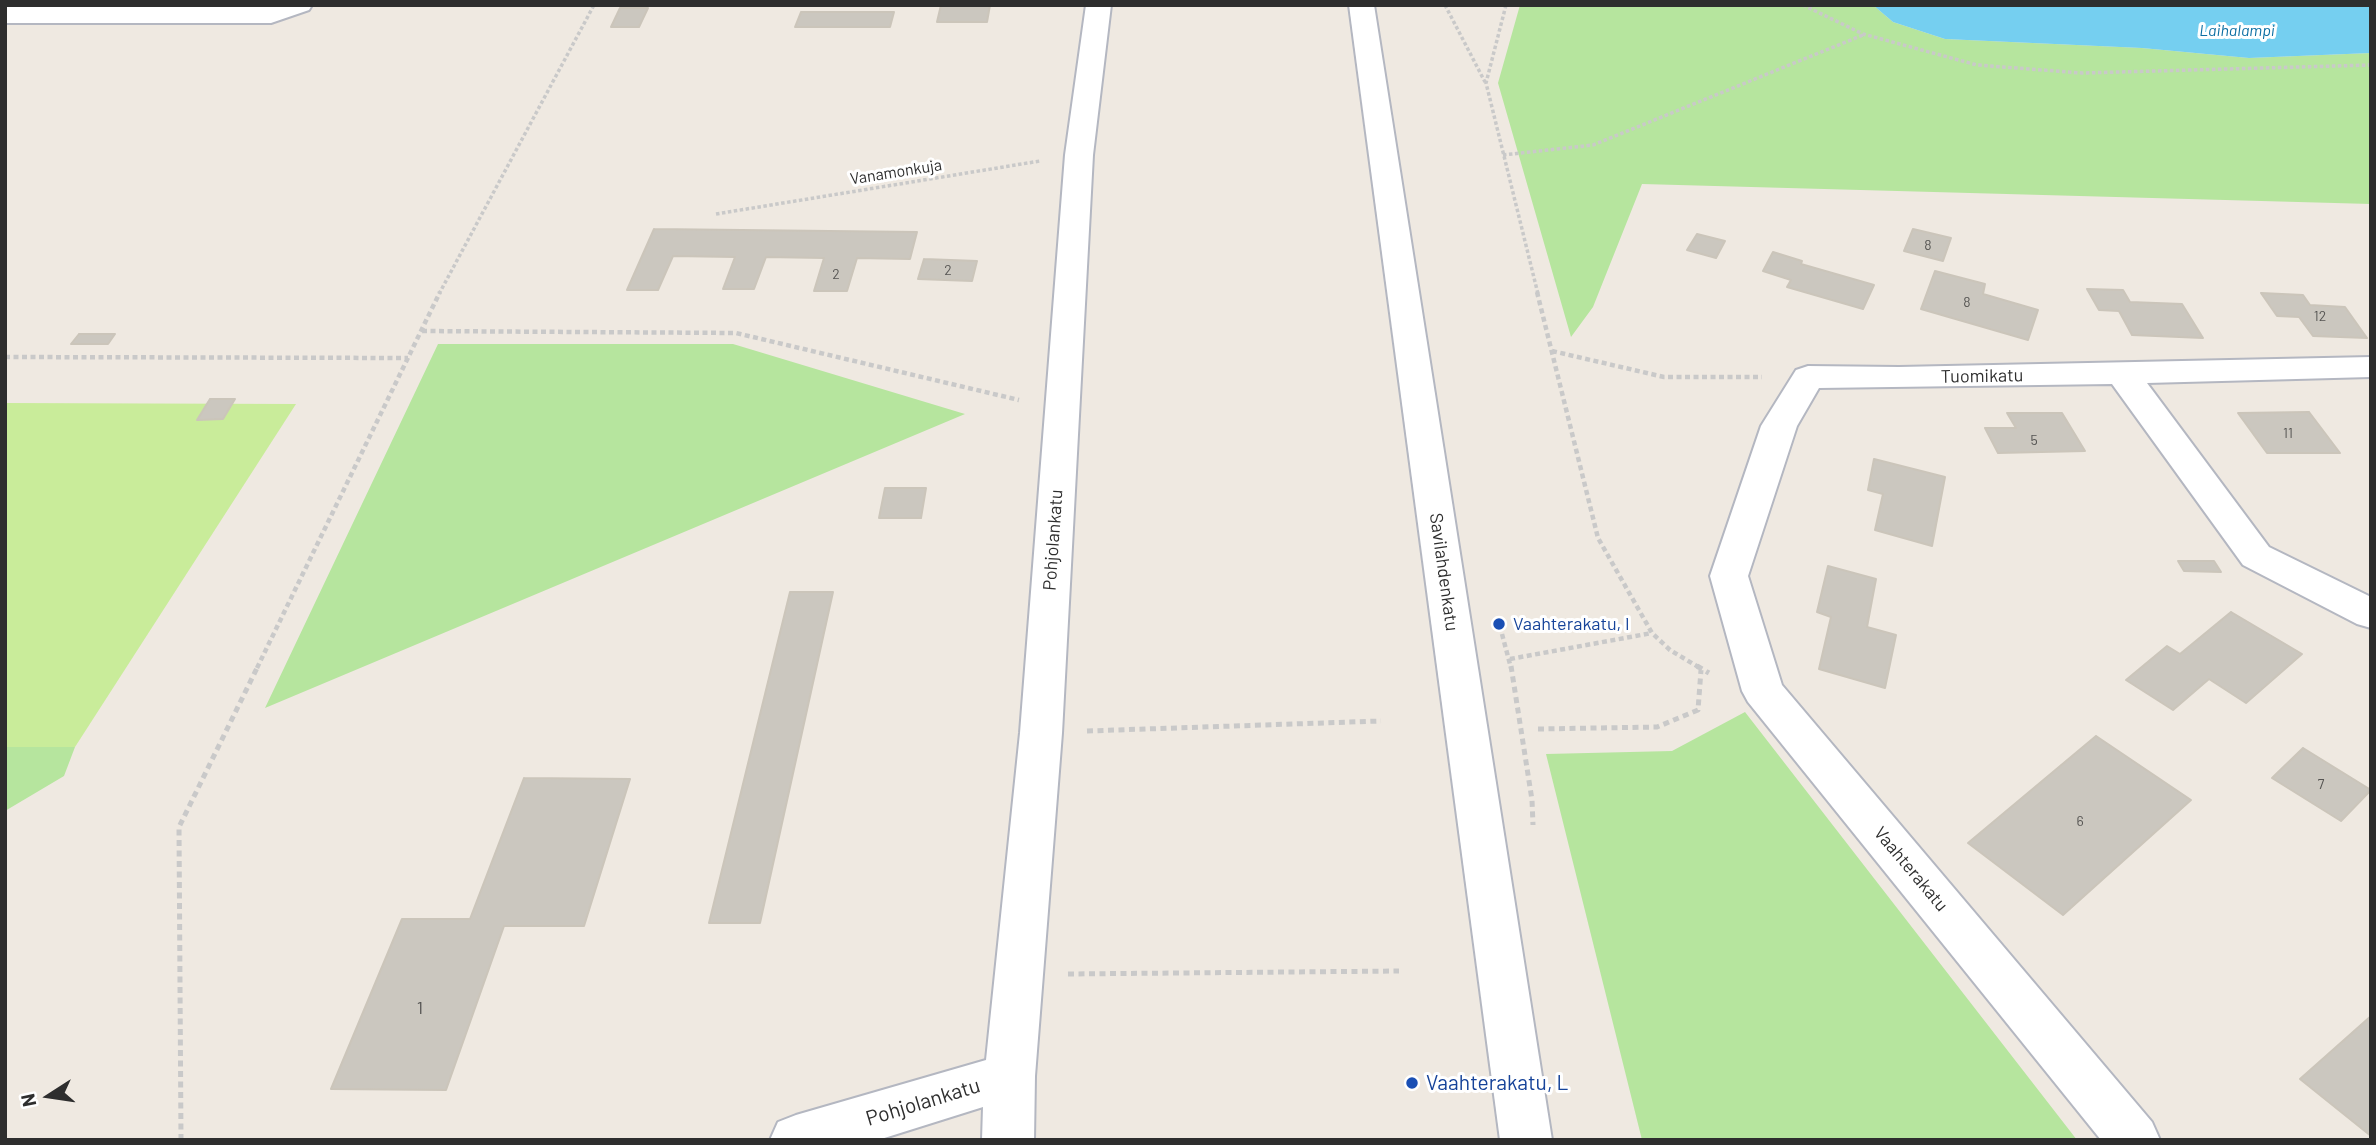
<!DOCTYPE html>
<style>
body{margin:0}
#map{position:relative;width:2376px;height:1145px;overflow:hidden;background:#efe9e1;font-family:Barlow,sans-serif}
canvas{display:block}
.frame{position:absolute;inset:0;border:7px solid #2e2e2e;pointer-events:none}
.north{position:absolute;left:14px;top:1061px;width:70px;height:70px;-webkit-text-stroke:5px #fff;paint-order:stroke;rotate:258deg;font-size:19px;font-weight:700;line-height:28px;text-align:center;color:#2e2e2e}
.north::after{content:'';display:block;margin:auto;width:24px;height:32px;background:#2e2e2e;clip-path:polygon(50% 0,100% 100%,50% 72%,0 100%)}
</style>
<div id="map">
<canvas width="2376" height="1145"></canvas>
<div class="frame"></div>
<div class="north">N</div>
</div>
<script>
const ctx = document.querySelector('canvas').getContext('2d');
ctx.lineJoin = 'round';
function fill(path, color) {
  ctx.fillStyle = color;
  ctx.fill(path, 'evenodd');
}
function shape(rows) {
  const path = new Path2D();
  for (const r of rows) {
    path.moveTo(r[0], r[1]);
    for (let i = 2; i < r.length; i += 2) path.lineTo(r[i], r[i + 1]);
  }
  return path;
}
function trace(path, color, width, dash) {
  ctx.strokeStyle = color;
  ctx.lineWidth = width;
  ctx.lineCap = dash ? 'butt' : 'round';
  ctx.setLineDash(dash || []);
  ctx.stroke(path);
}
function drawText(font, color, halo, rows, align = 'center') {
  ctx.font = font + ' Barlow,sans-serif';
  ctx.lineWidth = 6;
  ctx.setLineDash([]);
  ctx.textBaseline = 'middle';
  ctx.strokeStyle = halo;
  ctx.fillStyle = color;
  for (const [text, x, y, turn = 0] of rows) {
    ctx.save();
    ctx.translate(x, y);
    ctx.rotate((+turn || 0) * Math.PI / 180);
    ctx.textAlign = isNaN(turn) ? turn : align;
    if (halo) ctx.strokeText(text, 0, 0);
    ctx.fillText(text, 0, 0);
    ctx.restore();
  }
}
const green = shape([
 [1520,5,1873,5,1893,22,1945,39,2142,48,2249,58,2371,53,2371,204,1642,184,1593,307,1571,337,1498,83],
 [438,344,733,344,965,414,265,708],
 [1745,712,2077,1140,1642,1140,1546,754,1672,751],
 [5,747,75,747,64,776,5,811]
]);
const pitch = shape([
 [5,403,296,404,75,747,5,747]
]);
const water = shape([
 [1873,5,2371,5,2371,53,2249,58,2142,48,1945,39,1893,22]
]);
const building = shape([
 [941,5,990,5,987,22,937,22,941,5],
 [620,8,648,8,639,27,611,27,620,8],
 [801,12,894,12,890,27,795,27,801,12],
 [654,229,917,232,910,259,857,258,847,291,814,291,824,258,766,257,754,289,723,289,735,257,673,256,658,290,627,290,654,229],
 [1913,229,1951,238,1943,261,1904,251,1913,229],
 [1697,234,1725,241,1716,258,1687,250,1697,234],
 [1773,252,1802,261,1801,264,1874,285,1863,309,1787,287,1791,280,1763,271,1773,252],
 [924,259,977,261,972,281,918,279,924,259],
 [1935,271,1985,284,1983,294,2038,310,2028,340,1921,309,1935,271],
 [2087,289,2123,290,2130,302,2182,304,2203,338,2132,335,2119,311,2099,310,2087,289],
 [2261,293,2303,295,2310,305,2345,307,2367,338,2313,336,2299,317,2277,316,2261,293],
 [79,334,115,334,108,344,71,344,79,334],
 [210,399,235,399,223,419,197,420,210,399],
 [2309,412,2340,453,2267,453,2238,413,2309,412],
 [2007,413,2062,413,2085,451,1998,453,1985,428,2016,428,2007,413],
 [1874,459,1945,477,1932,546,1875,530,1883,494,1868,490,1874,459],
 [885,488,926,488,921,518,879,518,885,488],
 [2178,561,2214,561,2221,572,2184,571,2178,561],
 [1828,566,1876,579,1867,627,1896,635,1885,688,1819,669,1831,617,1817,612,1828,566],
 [790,592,833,592,760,923,709,923,790,592],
 [2231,612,2302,654,2246,703,2209,679,2173,710,2126,680,2167,646,2180,654,2231,612],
 [2096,736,2191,800,2063,915,1968,843,2096,736],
 [2303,748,2371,790,2341,821,2272,778,2303,748],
 [524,778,630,779,584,926,504,926,446,1090,331,1089,402,919,470,919,524,778],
 [2371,1016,2371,1136,2300,1079,2371,1016]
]);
const pathFar2 = shape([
 [1445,5,1485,82],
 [1506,5,1486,83,1538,294],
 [1803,5,1863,34,1977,65,2082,73,2371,65],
 [1503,155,1593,145,1863,35],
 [716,214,1040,161],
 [439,294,594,5]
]);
const pathFar1 = shape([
 [1537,292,1598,538,1652,633,1670,650,1700,668],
 [422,331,736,333,1019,400],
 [1552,351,1664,377,1762,377],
 [5,357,408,358],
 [1502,634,1511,668],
 [1510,659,1652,633],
 [257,668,440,292]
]);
const path = shape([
 [1511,666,1532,800,1533,825],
 [1697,666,1709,673],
 [1538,729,1657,727,1698,710,1701,670],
 [1087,731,1381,721],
 [1068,974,1399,971],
 [181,1140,179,827,258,666]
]);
const minor = shape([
 [275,5,312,5,309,10,271,23,5,23,5,7,269,7,275,5],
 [1086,5,1111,5,1093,155,1062,733,1035,1076,1034,1140,982,1140,983,1107,878,1140,770,1140,778,1122,796,1115,986,1060,1020,733,1065,155,1086,5],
 [2371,357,2371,377,2147,383,2269,547,2371,597,2371,628,2357,624,2243,565,2112,384,1819,388,1797,426,1748,576,1782,685,2152,1122,2160,1140,2101,1140,1748,702,1742,691,1710,576,1761,426,1796,370,1808,366,1899,367,2371,357]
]);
const secondary = shape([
 [1349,5,1374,5,1552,1140,1500,1140,1349,5]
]);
const markers = [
 [1499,624,7,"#1a4fb4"],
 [1412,1083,7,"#1a4fb4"]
];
const numberNames = [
 ["8",1928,245],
 ["2",948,270],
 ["2",836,274],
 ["8",1967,302],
 ["12",2320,316],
 ["11",2288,433],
 ["5",2034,440],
 ["7",2321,784],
 ["6",2080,821]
];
const farWaternames = [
 ["Laihalampi",2237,31]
];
const farStreetnames = [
 ["Vanamonkuja",896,172,-9]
];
const streetNames = [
 ["Tuomikatu",1982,376,-1],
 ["Pohjolankatu",1053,540,-86],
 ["Savilahdenkatu",1444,572,82],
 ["Vaahterakatu",1911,869,50]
];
const transitNames = [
 ["Vaahterakatu, I",1513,624]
];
const nearNumbernames = [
 ["1",420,1008]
];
const nearTransitnames = [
 ["Vaahterakatu, L",1426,1083]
];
const nearStreetnames = [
 ["Pohjolankatu",923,1102,-17]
];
fill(green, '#b6e59e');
fill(pitch, '#c9ec9a');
fill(water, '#75cff0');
fill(building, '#cbc7bf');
trace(building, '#cbc5ba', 2);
trace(minor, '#b4b7c1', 4);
trace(secondary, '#b4b7c1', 4);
trace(pathFar2, '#c9c9c9', 3.5, [3.5, 2.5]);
trace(pathFar1, '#c9c9c9', 4.5, [5, 3.5]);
trace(path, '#c9c9c9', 5, [6, 4.5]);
fill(minor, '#fff');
fill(secondary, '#fff');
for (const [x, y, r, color] of markers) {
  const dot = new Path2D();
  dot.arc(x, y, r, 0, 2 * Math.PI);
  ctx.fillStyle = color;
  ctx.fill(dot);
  trace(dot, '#fff', 2.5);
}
drawText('14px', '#555452', null, numberNames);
drawText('italic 16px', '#0d6fa3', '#fff', farWaternames);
drawText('16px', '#2e2e2e', '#fff', farStreetnames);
drawText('18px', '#2e2e2e', '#fff', streetNames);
drawText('18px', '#164399', '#fff', transitNames, 'left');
drawText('18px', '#555452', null, nearNumbernames);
drawText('21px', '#164399', '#fff', nearTransitnames, 'left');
drawText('21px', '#2e2e2e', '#fff', nearStreetnames);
</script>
